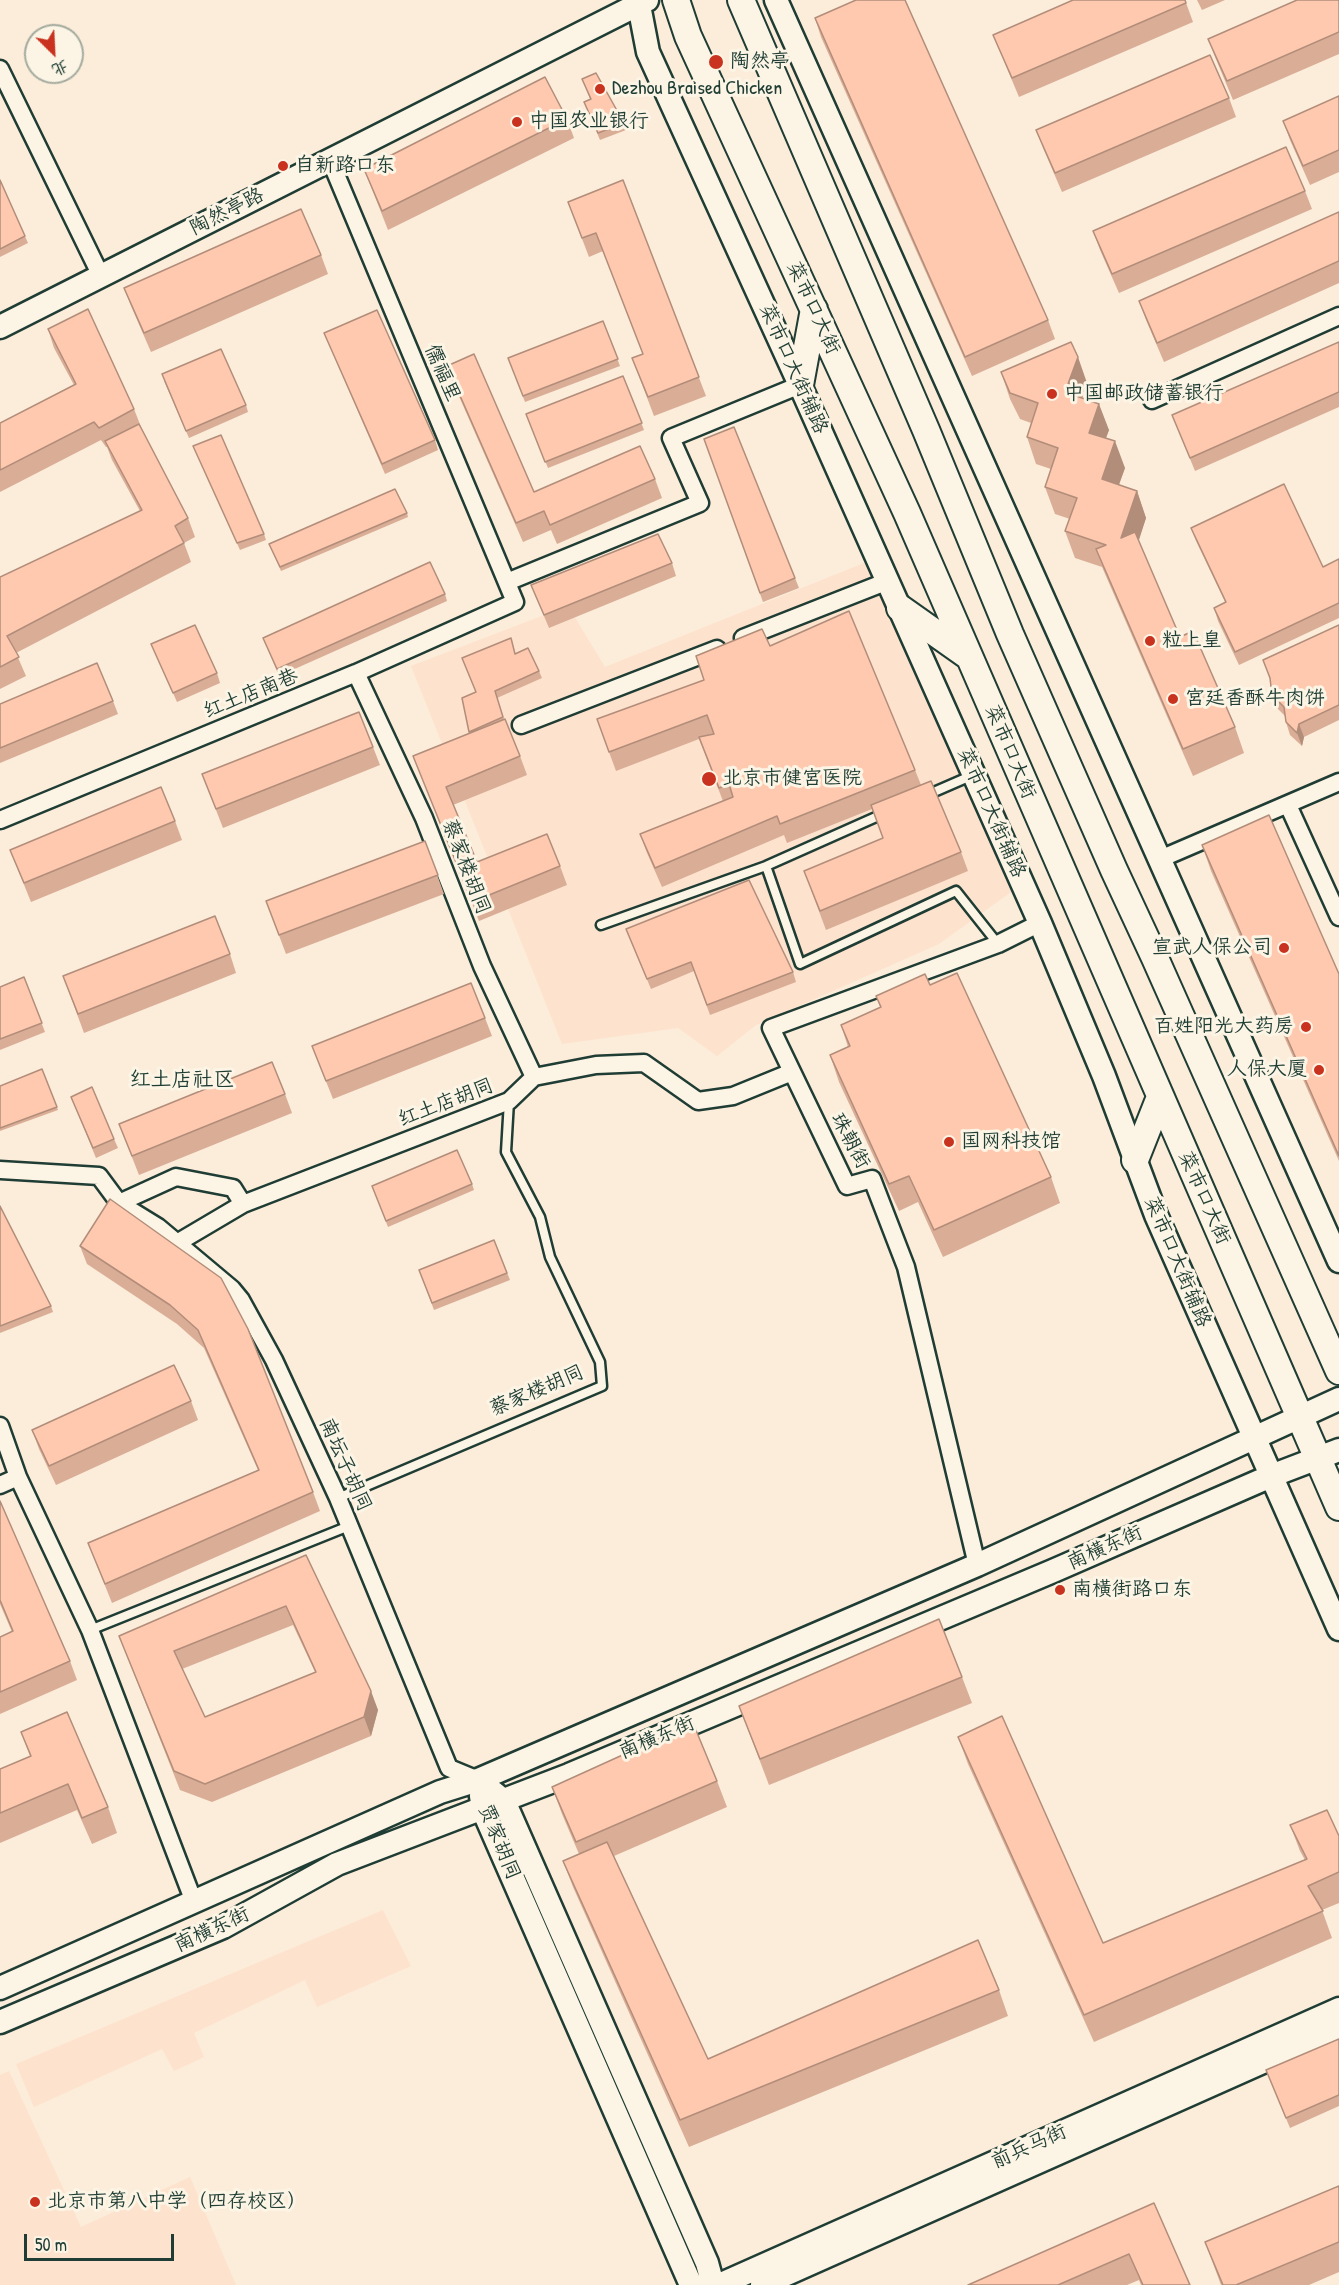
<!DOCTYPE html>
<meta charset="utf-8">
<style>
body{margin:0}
#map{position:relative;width:1339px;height:2285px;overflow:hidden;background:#fcecda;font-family:"Patrick Hand","LXGW WenKai TC",sans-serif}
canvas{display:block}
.north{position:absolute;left:24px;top:24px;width:60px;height:60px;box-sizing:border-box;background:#fcf5e5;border:2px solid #a4ab9e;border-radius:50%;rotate:156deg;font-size:16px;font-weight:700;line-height:24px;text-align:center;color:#1f3d34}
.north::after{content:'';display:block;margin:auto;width:21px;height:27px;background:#c8321e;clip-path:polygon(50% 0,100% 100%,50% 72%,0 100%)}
.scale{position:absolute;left:24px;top:2234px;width:150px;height:27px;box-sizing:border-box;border:3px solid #1f3d34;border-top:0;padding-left:8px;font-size:18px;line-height:21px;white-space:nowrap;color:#1f3d34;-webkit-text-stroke:4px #fcf5e5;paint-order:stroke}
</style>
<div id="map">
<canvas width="1339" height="2285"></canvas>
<div class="north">北</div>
<div class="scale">50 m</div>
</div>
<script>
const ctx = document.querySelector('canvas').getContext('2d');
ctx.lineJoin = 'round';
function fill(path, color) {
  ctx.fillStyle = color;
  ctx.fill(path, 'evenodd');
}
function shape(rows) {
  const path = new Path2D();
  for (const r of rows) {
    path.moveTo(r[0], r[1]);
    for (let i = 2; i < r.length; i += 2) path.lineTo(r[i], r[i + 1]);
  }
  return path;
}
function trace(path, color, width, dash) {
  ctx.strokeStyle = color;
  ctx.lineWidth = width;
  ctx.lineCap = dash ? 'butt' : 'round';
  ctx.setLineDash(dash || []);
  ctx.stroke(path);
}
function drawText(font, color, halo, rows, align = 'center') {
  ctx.font = font + ' "Patrick Hand","LXGW WenKai TC",sans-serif';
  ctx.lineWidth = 6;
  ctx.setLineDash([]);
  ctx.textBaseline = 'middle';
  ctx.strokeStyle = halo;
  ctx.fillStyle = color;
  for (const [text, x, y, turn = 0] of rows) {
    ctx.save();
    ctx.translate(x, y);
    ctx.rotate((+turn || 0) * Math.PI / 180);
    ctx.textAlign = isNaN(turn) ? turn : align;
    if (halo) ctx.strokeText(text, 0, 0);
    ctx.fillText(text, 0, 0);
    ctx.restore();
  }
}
const built = shape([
 [869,561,1011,892,939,944,756,1025,717,1056,678,1028,562,1044,411,666,568,606,605,667],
 [383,1910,411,1966,317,2007,305,1980,194,2033,204,2057,174,2071,162,2049,34,2107,16,2064],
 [9,2071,81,2227,190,2177,236,2285,0,2285,0,2075]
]);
const lane = shape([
 [927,795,973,775],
 [766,866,800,964,956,891,998,944],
 [601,925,766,866,885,813],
 [338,1498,602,1386,600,1362,550,1257,540,1217,506,1152,509,1101],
 [90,1630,349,1526]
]);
const street = shape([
 [0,69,101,276],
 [1152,400,1339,316],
 [507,582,700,503,671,438,800,385],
 [743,638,888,581],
 [356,673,424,818,482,966,534,1077],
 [521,725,717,649],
 [1288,805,1339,917],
 [0,820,356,673,515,602,330,160],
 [1160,859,1339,782],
 [0,1170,99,1176,119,1203,176,1177,233,1188,243,1204],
 [119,1203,158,1227,232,1289,241,1300,274,1360,338,1498,449,1768,478,1780],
 [177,1243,243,1204,509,1101,534,1077,596,1065,644,1063,698,1101,733,1096,792,1072],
 [0,1426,18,1477,90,1630,194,1902],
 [0,1485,18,1477],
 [977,1565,906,1267,872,1179,847,1186,771,1028,998,944,1040,923]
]);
const secondary = shape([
 [638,0,648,52,800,385,1040,923,1104,1076,1156,1215,1339,1629],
 [776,0,1339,1261],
 [0,327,647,0],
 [493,1792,504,1801,707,2263,713,2285],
 [481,1796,483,1810,691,2285],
 [0,1988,440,1792,478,1780,977,1565,1339,1399],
 [0,2022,223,1927,337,1864,569,1775,1053,1571,1271,1476,1339,1450],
 [719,2285,1339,2009],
 [762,2285,1339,2028]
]);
const primary = shape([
 [676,0,688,36,907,513,1339,1507],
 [741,0,926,430,1010,634,1114,870,1155,958,1339,1371],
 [800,385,814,309],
 [900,608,968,656],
 [1135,1160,1160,1097]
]);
const wall = shape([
 [1185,0,1193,22,1019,97,993,35],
 [1197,0,1225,0,1202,10],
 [1339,0,1339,54,1233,100,1215,57,1208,39],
 [815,18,1048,320,1055,339,972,376,821,37],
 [582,79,624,123,626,130,600,140,584,102,590,99],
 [1339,96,1339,172,1310,185,1290,140,1283,121],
 [1229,98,1236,117,1062,192,1043,148,1036,130],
 [567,119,574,138,388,230,364,169],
 [0,180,28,243,0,257],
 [623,180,706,396,654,416,632,358,643,354,603,251,589,257,568,202],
 [1305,191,1312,209,1119,293,1100,250,1093,231],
 [1339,212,1339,283,1164,362,1146,320,1139,301],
 [321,255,328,274,151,352,131,306,124,288],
 [603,321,620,366,525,402,508,358],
 [48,329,134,409,141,427,188,518,195,537,184,543,191,562,16,653,26,676,0,689,0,577,140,511,112,460,107,447,106,447,101,440,0,492,0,423,74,385,54,348],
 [324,333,435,440,438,450,385,474],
 [1339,342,1339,407,1195,471,1172,415],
 [447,366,534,492,655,479,662,498,557,544,551,530,523,542,454,385],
 [1001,372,1087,383,1082,398,1109,430,1106,438,1125,468,1119,485,1137,491,1146,518,1138,541,1180,637,1235,727,1244,753,1193,776,1102,567,1075,558,1065,531,1070,519,1055,514,1045,487,1051,469,1036,464,1027,437,1031,423,1020,419,1010,399],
 [623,376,644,430,548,468,526,414],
 [164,381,246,405,248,412,189,438],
 [704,439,795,578,799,588,763,602],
 [193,446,264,534,266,540,240,550],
 [407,513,408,517,281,571,269,544],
 [1191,528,1323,567,1339,559,1339,618,1239,665,1218,621,1214,608,1225,602,1196,541],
 [672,563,676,576,549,628,531,585],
 [445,594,447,601,279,676,263,638],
 [1339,625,1339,720,1304,737,1302,746,1290,735,1286,722,1285,716,1277,708,1272,695,1271,681,1263,660],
 [151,644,217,673,220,683,177,702],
 [513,645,515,653,539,671,542,678,497,698,504,719,520,756,527,775,453,805,477,862,560,866,567,885,479,921,413,756,470,733,462,698,476,692],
 [770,646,915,770,921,785,961,852,968,871,826,930,811,890,883,838,872,809,787,843,784,835,662,887,647,853,640,834,723,801,699,739,616,771,597,719,704,680],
 [113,701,118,714,0,763,0,704],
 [373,747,380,765,223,828,202,774],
 [175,821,182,840,31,902,10,850],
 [425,841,444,894,286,954,266,901],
 [1202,845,1339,974,1339,1161,1211,871],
 [630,939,793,972,796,982,710,1015,694,971,651,989],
 [230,954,236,973,84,1033,63,976],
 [24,977,45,1032,0,1050,0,987],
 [930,985,1051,1177,1060,1203,943,1257,918,1202,899,1211,839,1082,830,1055,848,1047,841,1025,880,1007,876,996],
 [485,1018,492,1036,333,1099,312,1046],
 [42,1069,58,1110,0,1131,0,1086],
 [285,1094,292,1113,139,1175,119,1124],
 [71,1097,114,1139,118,1148,96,1158],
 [472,1184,474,1190,388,1227,372,1186],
 [110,1199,313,1492,320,1511,112,1603,88,1543,258,1470,204,1348,177,1324,87,1264,80,1246],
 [0,1206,51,1306,53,1312,0,1333],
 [494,1240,510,1280,434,1310,419,1270],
 [191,1401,198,1420,56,1485,39,1449,32,1430],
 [0,1501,70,1661,77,1680,0,1714,0,1637,12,1632,0,1604],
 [306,1555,378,1710,371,1736,212,1802,180,1790,119,1636],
 [293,1625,315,1672,205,1717,182,1669],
 [962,1677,972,1703,769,1785,739,1706],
 [21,1732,108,1807,117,1833,92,1844,77,1810,0,1843,0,1769,30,1756],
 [958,1737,1103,1943,1305,1860,1300,1851,1290,1825,1339,1836,1339,1903,1322,1910,1332,1938,1094,2042,968,1764],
 [717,1781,727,1807,614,1856,708,2059,999,1990,1008,2016,689,2147,573,1887,563,1861,579,1854,562,1814,552,1787],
 [1339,2039,1339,2106,1290,2128,1266,2070],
 [1339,2186,1339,2272,1309,2285,1221,2285,1205,2242],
 [1154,2203,1190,2285,1141,2285,1139,2280,1127,2285,968,2285]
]);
const shadedWall = shape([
 [1078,357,1087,383,1075,419,1065,392],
 [1099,404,1109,430,1098,459,1089,433],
 [1115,441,1125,468,1111,506,1102,479],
 [1137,491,1146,518,1131,565,1121,538],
 [1299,724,1304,737,1302,746,1297,733],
 [371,1691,378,1710,371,1736,364,1717]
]);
const building = shape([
 [856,0,905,0,1048,320,965,357,815,18,856,0],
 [1073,0,1185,0,1186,3,1012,78,993,35,1073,0],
 [1297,0,1339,0,1339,32,1227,81,1208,39,1297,0],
 [1210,55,1229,98,1055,173,1036,130,1210,55],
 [596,73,624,123,598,133,584,102,591,99,582,79,596,73],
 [545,77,567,119,382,211,364,169,545,77],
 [1339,96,1339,150,1303,166,1283,121,1339,96],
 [1286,147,1305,191,1112,274,1093,231,1286,147],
 [0,180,25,236,0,249,0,180],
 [623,180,699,377,648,397,632,358,643,354,596,233,582,238,568,202,623,180],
 [301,209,321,255,144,333,124,288,301,209],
 [1339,212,1339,261,1157,343,1139,301,1339,212],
 [88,309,134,409,99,428,94,422,0,470,0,423,76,384,48,329,88,309],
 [377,310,435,440,382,464,324,333,377,310],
 [603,321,618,359,523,396,508,358,603,321],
 [1071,342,1078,357,1065,392,1099,404,1089,433,1115,441,1102,479,1137,491,1121,538,1135,532,1180,637,1193,631,1235,727,1183,749,1096,549,1106,545,1065,531,1077,498,1045,487,1058,448,1027,437,1038,403,1010,393,1001,372,1071,342],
 [1339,342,1339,392,1190,458,1172,415,1339,342],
 [221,349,246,405,186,431,162,374,221,349],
 [474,354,534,492,640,446,655,479,550,525,544,511,516,523,447,366,474,354],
 [623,376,642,423,545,462,526,414,623,376],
 [139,424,188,518,175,526,184,543,7,636,19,657,0,667,0,577,142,510,105,441,139,424],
 [734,427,795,578,760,593,704,439,734,427],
 [221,435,264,534,237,543,193,446,221,435],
 [1284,484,1323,567,1339,559,1339,603,1235,652,1214,608,1226,602,1191,528,1284,484],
 [395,489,407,513,280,567,269,544,395,489],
 [658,534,672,563,544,615,531,585,658,534],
 [430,562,445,594,277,669,263,638,430,562],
 [849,611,915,770,780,824,777,816,655,868,640,834,733,797,729,784,719,788,699,737,714,734,707,715,609,752,597,719,704,680,696,656,762,629,770,646,849,611],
 [195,625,217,673,173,693,151,644,195,625],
 [1339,625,1339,705,1299,724,1297,733,1286,722,1284,707,1272,695,1270,678,1263,660,1339,625],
 [511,638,515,654,528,648,539,671,495,691,503,717,469,732,462,698,476,692,462,658,511,638],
 [97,663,113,701,0,748,0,704,97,663],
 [359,712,373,747,216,809,202,774,359,712],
 [505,719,520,756,446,787,477,862,547,834,560,866,472,902,413,756,505,719],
 [931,781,961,852,820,911,804,871,883,838,871,805,931,781],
 [161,787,175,821,24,883,10,850,161,787],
 [1269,815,1339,974,1339,1156,1202,845,1269,815],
 [425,841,438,875,279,935,266,901,425,841],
 [749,880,793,972,707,1005,691,962,647,979,626,929,749,880],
 [215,916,230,954,78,1014,63,976,215,916],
 [957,973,1051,1177,934,1230,909,1176,889,1184,830,1055,850,1046,841,1025,881,1007,876,996,925,974,930,985,957,973],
 [24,977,42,1023,0,1039,0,987,24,977],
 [471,983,485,1018,326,1081,312,1046,471,983],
 [272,1062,285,1094,132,1156,119,1124,272,1062],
 [42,1069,57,1107,0,1128,0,1086,42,1069],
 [92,1087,114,1139,93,1148,71,1097,92,1087],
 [457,1150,472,1184,386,1221,372,1186,457,1150],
 [110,1199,221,1278,248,1329,313,1492,105,1584,88,1543,259,1470,198,1330,170,1305,80,1246,110,1199],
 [0,1206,51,1306,0,1326,0,1206],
 [494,1240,507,1273,432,1303,419,1270,494,1240],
 [174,1365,191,1401,49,1466,32,1430,174,1365],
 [0,1501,70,1661,0,1692,0,1637,13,1631,0,1600,0,1501],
 [306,1555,371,1691,364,1717,205,1784,174,1771,119,1636,306,1555],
 [286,1606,316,1672,205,1717,174,1651,286,1606],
 [939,1619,962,1677,760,1759,739,1706,939,1619],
 [67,1712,108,1807,82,1818,68,1784,0,1813,0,1769,31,1756,21,1732,67,1712],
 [1002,1716,1103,1943,1307,1859,1290,1825,1327,1810,1339,1836,1339,1872,1308,1886,1323,1911,1084,2015,958,1737,1002,1716],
 [693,1723,717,1781,576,1842,552,1787,693,1723],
 [607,1842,708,2059,978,1940,999,1990,680,2120,563,1861,607,1842],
 [1339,2039,1339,2095,1286,2118,1266,2070,1339,2039],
 [1339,2186,1339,2242,1236,2285,1223,2285,1205,2242,1339,2186],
 [1154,2203,1190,2285,1143,2285,1129,2254,1058,2285,968,2285,1154,2203]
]);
const markers = [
 [716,62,8,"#c8321e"],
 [600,89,6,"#c8321e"],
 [517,122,6,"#c8321e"],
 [283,166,6,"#c8321e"],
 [1052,394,6,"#c8321e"],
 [1150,641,6,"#c8321e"],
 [1173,699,6,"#c8321e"],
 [709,779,8,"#c8321e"],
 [1284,948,6,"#c8321e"],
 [1306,1027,6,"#c8321e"],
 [1319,1070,6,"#c8321e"],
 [949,1142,6,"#c8321e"],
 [1060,1590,6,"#c8321e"],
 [35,2202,6,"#c8321e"]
];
const poiNames = [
 ["陶然亭",730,62],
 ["Dezhou Braised Chicken",612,89],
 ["中国农业银行",529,122],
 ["自新路口东",295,166],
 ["中国邮政储蓄银行",1064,394],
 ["粒上皇",1162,641],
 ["宫廷香酥牛肉饼",1185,699],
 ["北京市健宫医院",722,779],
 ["宣武人保公司",1272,948,"right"],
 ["百姓阳光大药房",1294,1027,"right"],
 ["人保大厦",1307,1070,"right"],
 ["国网科技馆",961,1142],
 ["南横街路口东",1072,1590],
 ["北京市第八中学（四存校区）",47,2202]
];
const streetNames = [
 ["陶然亭路",227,212,-27],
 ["菜市口大街",813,308,65],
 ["菜市口大街辅路",793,369,66],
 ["儒福里",442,373,67],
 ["红土店南巷",251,694,-22],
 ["菜市口大街",1010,752,67],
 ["菜市口大街辅路",991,813,66],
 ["蔡家楼胡同",466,867,69],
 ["红土店胡同",446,1103,-21],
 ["珠朝街",850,1141,62],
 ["菜市口大街",1204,1198,66],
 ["菜市口大街辅路",1177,1262,67],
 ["蔡家楼胡同",537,1391,-23],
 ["南坛子胡同",345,1465,66],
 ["南横东街",1105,1548,-24],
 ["南横东街",657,1738,-23],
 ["贾家胡同",499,1842,68],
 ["南横东街",212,1930,-25],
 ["前兵马街",1029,2147,-24]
];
const neighbourhoodNames = [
 ["红土店社区",182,1080]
];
fill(built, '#fde2cd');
trace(lane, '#1f3d34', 13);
trace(street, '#1f3d34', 21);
trace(secondary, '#1f3d34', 27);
trace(primary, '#1f3d34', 30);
trace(lane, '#fcf5e5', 8);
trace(street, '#fcf5e5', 16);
trace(secondary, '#fcf5e5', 22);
trace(primary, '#fcf5e5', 26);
fill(wall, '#daad96');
fill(shadedWall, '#b28d7a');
fill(building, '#fec9af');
trace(building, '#b28d7a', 1.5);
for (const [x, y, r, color] of markers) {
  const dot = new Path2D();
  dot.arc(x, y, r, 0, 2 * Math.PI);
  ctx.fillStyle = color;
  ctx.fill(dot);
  trace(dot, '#fcf5e5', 2);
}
drawText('20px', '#1f3d34', '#fcf5e5', poiNames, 'left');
drawText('20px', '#1f3d34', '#fcf5e5', streetNames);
drawText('21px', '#1f3d34', '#fcf5e5', neighbourhoodNames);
</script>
